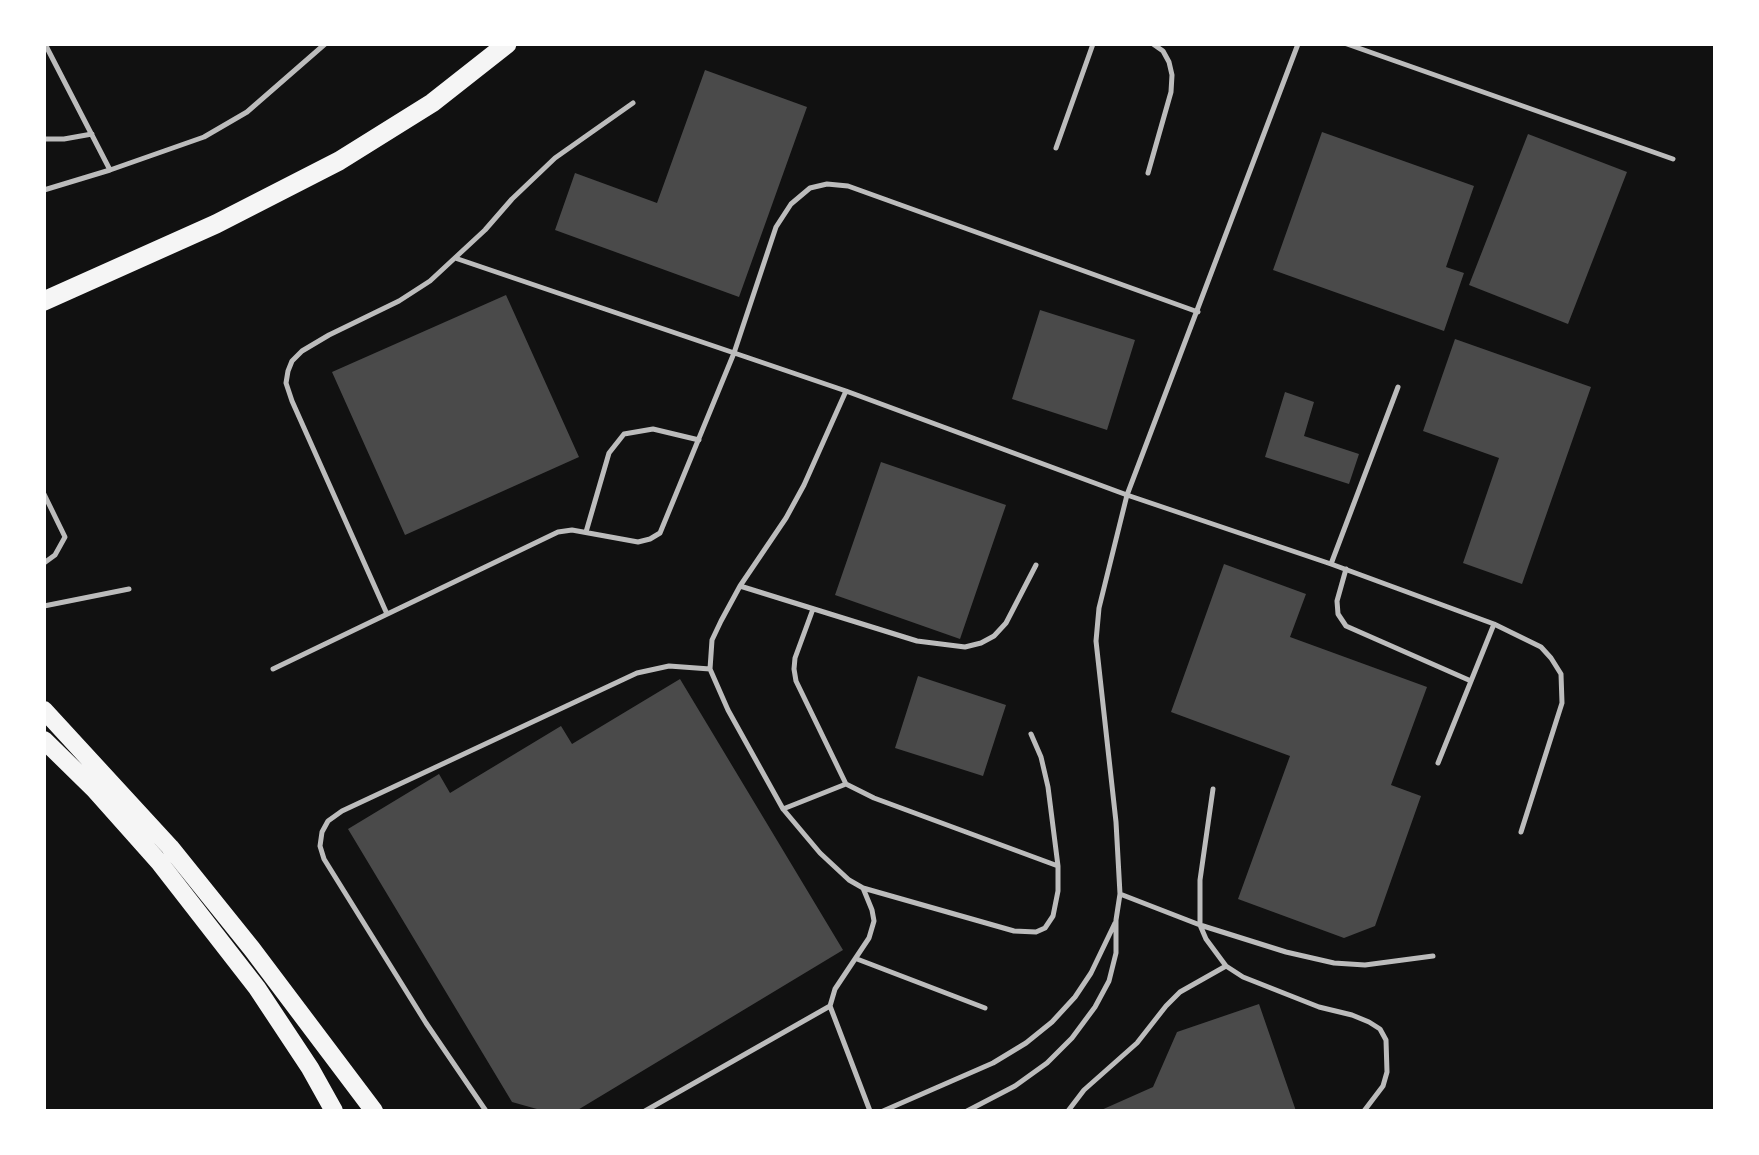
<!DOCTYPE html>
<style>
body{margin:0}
#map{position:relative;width:1759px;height:1155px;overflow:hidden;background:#111;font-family:Poppins,sans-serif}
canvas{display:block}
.frame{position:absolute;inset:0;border:46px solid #fff;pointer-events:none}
</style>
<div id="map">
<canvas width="1759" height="1155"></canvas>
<div class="frame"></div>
</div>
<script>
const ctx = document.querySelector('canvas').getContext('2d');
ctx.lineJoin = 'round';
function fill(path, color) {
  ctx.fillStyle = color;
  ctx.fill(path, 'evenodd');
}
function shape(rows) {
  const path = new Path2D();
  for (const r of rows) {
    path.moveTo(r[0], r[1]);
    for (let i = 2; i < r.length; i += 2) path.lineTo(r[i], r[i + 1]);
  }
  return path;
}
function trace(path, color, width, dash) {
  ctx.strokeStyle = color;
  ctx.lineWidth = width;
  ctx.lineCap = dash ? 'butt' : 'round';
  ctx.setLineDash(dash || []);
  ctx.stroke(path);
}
const building = shape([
 [705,70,807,107,739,297,555,230,575,173,657,203],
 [1322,132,1474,186,1446,267,1464,273,1444,331,1273,270],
 [1528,134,1627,172,1568,324,1469,285],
 [506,295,579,457,405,535,332,372],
 [1040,310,1135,340,1107,430,1012,399],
 [1455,339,1591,387,1522,584,1463,563,1499,458,1423,431],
 [1285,392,1314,402,1304,436,1359,454,1349,484,1265,457],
 [881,462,1006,505,960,639,835,595],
 [1224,564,1306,594,1290,637,1427,687,1391,785,1421,796,1375,926,1344,938,1238,899,1290,756,1171,712],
 [918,676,1006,705,983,776,895,748],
 [680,679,843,950,576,1111,544,1111,512,1102,348,829,439,774,450,793,561,726,572,744],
 [1259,1004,1296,1111,1099,1111,1153,1087,1177,1032]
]);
const service = shape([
 [45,44,110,170],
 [1347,44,1673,159],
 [44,139,64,139,92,134],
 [1056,148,1093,44],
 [1148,173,1171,92,1172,75,1169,62,1163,51,1153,44],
 [44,190,110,170,204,137,247,112,325,44],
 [455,258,846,391,1127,495,1331,564,1494,624,1541,647,1551,658,1561,674,1562,703,1521,832],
 [846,391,804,485,786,518,740,586,721,621,712,640,710,669,728,710,783,809,820,853,849,880,863,888,872,910,874,921,869,938,835,989,830,1006,870,1111],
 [44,494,65,537,55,555,44,563],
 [586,532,609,453,624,434,653,429,699,440],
 [1331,564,1398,387],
 [1346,569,1337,601,1338,614,1346,626,1471,681],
 [740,586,917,641,965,647,981,643,994,636,1006,623,1036,565],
 [44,606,129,589],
 [813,609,795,658,794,669,796,681,846,784],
 [387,614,292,401,286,383,288,371,292,361,302,351,329,335,399,301,430,281,485,230,512,199,555,158,633,103],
 [273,669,558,532,572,530,638,542,650,539,660,533,734,353,776,227,791,204,810,188,827,184,848,186,1198,312],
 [1031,734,1041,757,1048,787,1058,866],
 [1438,763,1494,624],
 [1213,789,1200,880,1200,925,1206,939,1226,966,1243,977,1319,1007,1352,1015,1369,1022,1380,1029,1386,1040,1387,1072,1383,1086,1364,1111],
 [783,809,846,784,874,798,1058,866,1058,891,1053,916,1045,928,1036,932,1014,931,863,888],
 [1120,894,1200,925,1286,952,1334,963,1365,965,1433,956],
 [857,959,985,1008],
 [486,1111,426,1023,324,859,320,846,322,832,328,821,342,811,637,673,669,666,710,669],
 [645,1111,830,1006],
 [883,1111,993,1063,1026,1043,1052,1022,1075,997,1091,973,1115,923],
 [967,1111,1015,1086,1047,1063,1072,1038,1095,1007,1109,981,1116,953,1116,920,1120,894,1116,822,1096,641,1099,608,1127,495,1298,44],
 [1068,1111,1084,1090,1137,1043,1166,1006,1180,992,1226,966]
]);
const primary = shape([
 [44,710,170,847,252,949,374,1111],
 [44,740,94,789,159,862,257,988,310,1068,334,1111]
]);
const trunk = shape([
 [44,301,216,224,339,161,432,103,507,44]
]);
fill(building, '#4a4a4a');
trace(service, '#bcbcbc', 5);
trace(primary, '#f5f5f5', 18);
trace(trunk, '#f5f5f5', 19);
</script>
